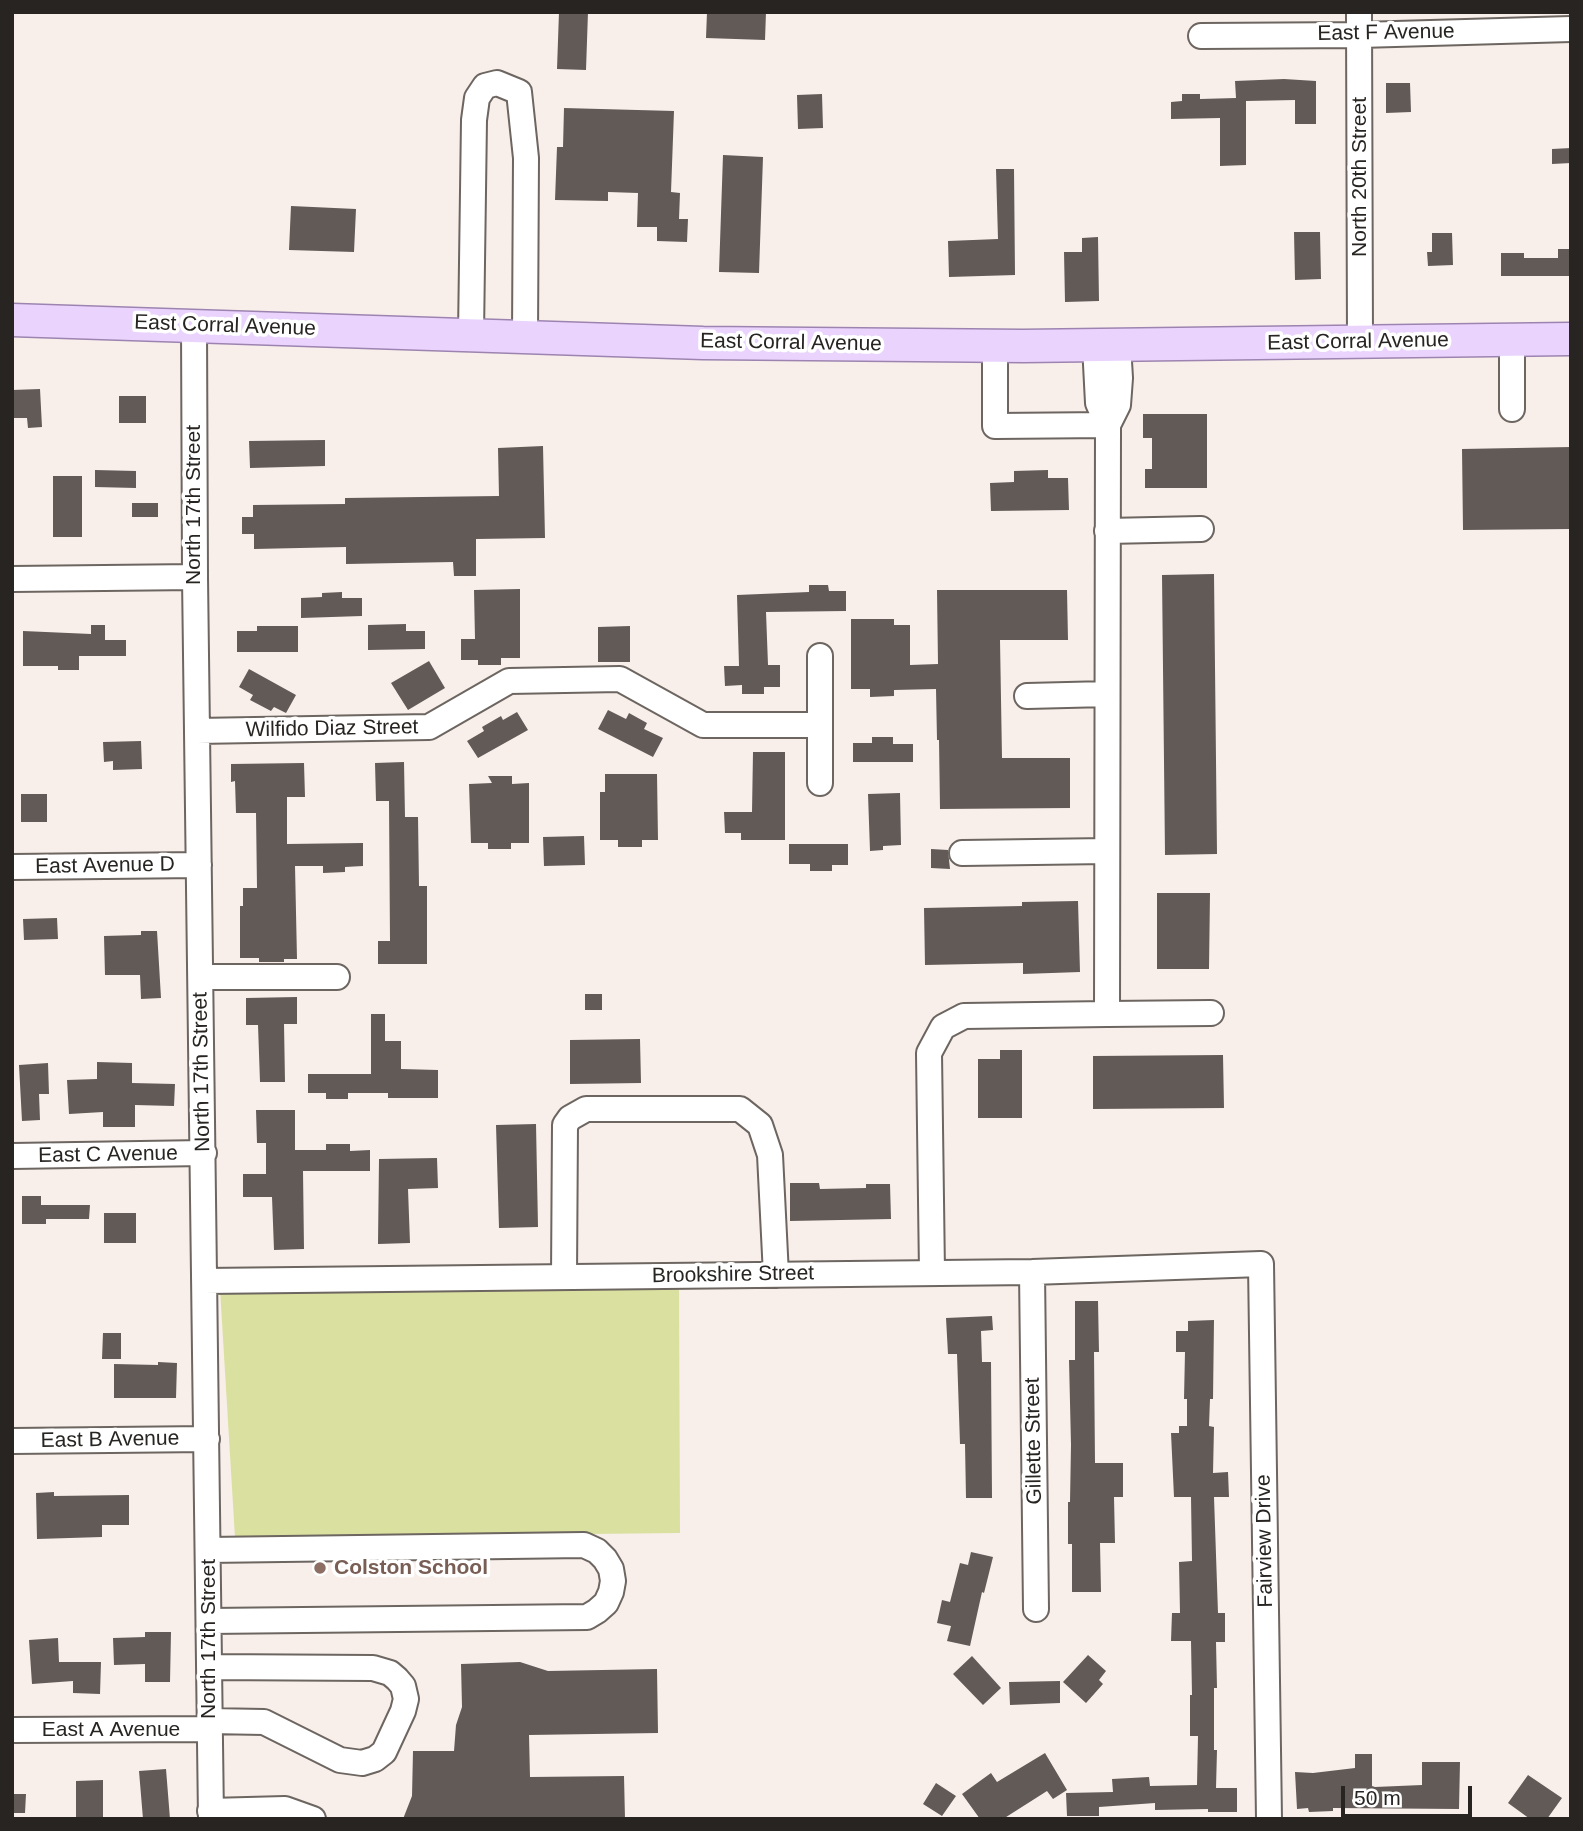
<!DOCTYPE html>
<style>
body{margin:0}
#map{position:relative;width:1583px;height:1831px;overflow:hidden;background:#f8efeb;font-family:Helvetica,sans-serif}
canvas{display:block}
.frame{position:absolute;inset:0;border:14px solid #272422;pointer-events:none}
.scale{position:absolute;left:1341px;top:1786px;width:131px;height:32px;box-sizing:border-box;border:4px solid #272422;border-top:0;padding-left:9px;font-size:21px;line-height:24px;white-space:nowrap;color:#272422;-webkit-text-stroke:5px #fefffe;paint-order:stroke}
</style>
<div id="map">
<canvas width="1583" height="1831"></canvas>
<div class="frame"></div>
<div class="scale">50 m</div>
</div>
<script>
const ctx = document.querySelector('canvas').getContext('2d');
ctx.lineJoin = 'round';
function fill(path, color) {
  ctx.fillStyle = color;
  ctx.fill(path, 'evenodd');
}
function shape(rows) {
  const path = new Path2D();
  for (const r of rows) {
    path.moveTo(r[0], r[1]);
    for (let i = 2; i < r.length; i += 2) path.lineTo(r[i], r[i + 1]);
  }
  return path;
}
function trace(path, color, width, dash) {
  ctx.strokeStyle = color;
  ctx.lineWidth = width;
  ctx.lineCap = dash ? 'butt' : 'round';
  ctx.setLineDash(dash || []);
  ctx.stroke(path);
}
function drawText(font, color, halo, rows, align = 'center') {
  ctx.font = font + ' Helvetica,sans-serif';
  ctx.lineWidth = 7;
  ctx.setLineDash([]);
  ctx.textBaseline = 'middle';
  ctx.strokeStyle = halo;
  ctx.fillStyle = color;
  for (const [text, x, y, turn = 0] of rows) {
    ctx.save();
    ctx.translate(x, y);
    ctx.rotate((+turn || 0) * Math.PI / 180);
    ctx.textAlign = isNaN(turn) ? turn : align;
    if (halo) ctx.strokeText(text, 0, 0);
    ctx.fillText(text, 0, 0);
    ctx.restore();
  }
}
const green = shape([
 [679,1284,680,1533,235,1538,220,1289]
]);
const building = shape([
 [559,12,588,12,586,70,557,69],
 [707,12,766,12,765,40,706,38],
 [1284,79,1316,81,1316,124,1295,124,1295,100,1246,101,1246,165,1220,166,1220,118,1171,119,1171,102,1182,101,1182,94,1200,94,1200,99,1236,98,1235,81],
 [1386,83,1410,83,1411,112,1386,113],
 [822,94,823,128,798,129,797,95],
 [564,108,674,111,671,192,680,193,679,219,688,219,687,242,657,241,657,227,637,227,638,193,608,192,608,201,555,200,557,147,563,147],
 [1571,148,1571,163,1552,164,1552,149],
 [723,155,763,157,759,273,719,272],
 [996,169,1014,169,1015,275,949,277,948,241,998,239],
 [291,206,356,209,354,252,289,250],
 [1294,232,1320,232,1321,279,1295,280],
 [1432,233,1452,233,1453,265,1428,266,1427,252,1432,252],
 [1098,237,1099,301,1065,302,1064,252,1082,252,1082,238],
 [1558,249,1571,249,1571,276,1501,276,1501,253,1524,253,1524,258,1558,258],
 [40,389,42,427,28,428,27,418,12,418,12,390],
 [119,396,146,396,146,423,119,423],
 [1143,414,1207,414,1207,488,1145,488,1145,469,1152,469,1152,438,1143,438],
 [325,440,325,466,250,468,249,441],
 [543,446,545,538,476,539,476,576,454,576,453,562,346,564,346,547,254,549,254,534,242,534,242,517,253,517,253,505,345,504,345,498,499,496,498,448],
 [1571,447,1571,529,1463,530,1462,449],
 [95,470,136,471,136,488,95,487],
 [1048,470,1048,478,1068,478,1069,510,991,511,990,483,1014,482,1014,471],
 [53,476,82,476,82,537,53,537],
 [132,503,158,503,158,517,132,517],
 [1214,574,1217,854,1165,855,1162,575],
 [809,585,828,585,829,591,846,591,846,611,766,612,768,665,780,665,780,687,764,687,764,694,742,694,742,685,725,686,724,666,739,666,737,595,809,592],
 [520,589,520,658,501,658,501,665,478,665,478,660,461,660,461,639,475,639,474,590],
 [937,590,1067,590,1068,640,1000,640,1002,758,1070,758,1070,808,940,809,939,740,937,740,936,689,894,690,894,696,870,697,870,689,851,689,851,619,894,619,894,625,910,625,910,665,938,664],
 [342,592,342,598,362,598,362,616,301,618,301,598,322,597,322,593],
 [406,624,406,631,425,631,425,649,368,650,368,625],
 [91,625,105,625,105,640,126,640,126,656,79,656,79,670,58,670,58,666,23,666,23,631,91,634],
 [257,626,298,626,298,652,237,652,237,631,257,631],
 [630,626,630,662,598,662,598,627],
 [429,661,445,688,408,710,391,683],
 [249,669,296,695,286,713,274,707,271,711,250,700,253,695,239,687],
 [608,710,626,719,629,713,647,723,644,729,663,738,653,757,598,729],
 [517,712,528,730,478,758,467,741,484,731,482,727,501,716,503,720],
 [872,737,893,737,893,744,913,744,913,762,853,762,853,743,872,743],
 [141,741,142,769,113,770,113,761,104,762,103,742],
 [753,752,785,752,785,840,741,840,741,833,725,833,724,812,752,812],
 [404,762,405,817,418,817,419,886,427,886,427,964,378,964,378,941,390,941,389,801,376,801,375,763],
 [304,763,305,797,287,797,287,844,363,843,363,866,345,867,345,872,323,873,323,866,295,866,297,959,284,959,284,962,259,962,259,958,240,958,240,906,243,906,243,888,257,888,256,813,236,813,235,781,231,782,231,764],
 [605,774,657,774,658,840,642,840,642,847,618,847,618,840,600,840,600,792,605,792],
 [488,776,512,776,512,784,529,783,529,843,511,843,511,849,488,849,488,843,471,843,469,784,492,783],
 [900,793,901,845,883,846,883,850,870,851,868,794],
 [21,794,47,794,47,822,21,822],
 [584,836,585,865,544,866,543,837],
 [789,844,848,844,848,865,832,865,832,871,810,871,810,864,789,864],
 [931,849,948,850,950,869,931,868],
 [1157,893,1210,893,1209,969,1157,969],
 [1078,901,1080,972,1023,974,1023,963,925,965,924,908,1022,906,1022,902],
 [57,918,58,939,24,940,23,919],
 [141,931,157,931,161,998,141,999,140,975,105,975,104,936,141,935],
 [585,994,602,994,602,1010,585,1010],
 [297,997,297,1024,284,1024,285,1082,260,1082,258,1025,246,1025,246,998],
 [371,1014,385,1014,385,1041,401,1041,401,1069,438,1070,438,1098,388,1098,388,1093,348,1093,348,1099,326,1099,326,1093,308,1093,308,1074,371,1074],
 [640,1039,641,1083,570,1084,570,1040],
 [1000,1050,1022,1050,1022,1118,978,1118,978,1059,1000,1059],
 [1223,1055,1224,1108,1093,1109,1093,1056],
 [97,1062,132,1063,132,1083,175,1084,174,1106,135,1105,135,1127,103,1127,103,1112,69,1114,67,1080,97,1079],
 [48,1063,49,1094,39,1094,40,1120,22,1121,19,1065],
 [256,1110,295,1110,295,1150,326,1150,326,1144,350,1144,350,1151,370,1150,370,1171,303,1171,304,1249,274,1250,272,1197,243,1197,243,1174,266,1174,266,1143,257,1143],
 [536,1124,538,1227,499,1228,496,1125],
 [437,1158,438,1188,408,1189,410,1243,378,1244,379,1159],
 [790,1183,819,1183,820,1189,866,1188,866,1184,890,1184,891,1219,790,1221],
 [22,1196,41,1196,41,1205,90,1205,89,1219,46,1219,46,1224,22,1224],
 [104,1213,136,1213,136,1243,104,1243],
 [1075,1301,1098,1301,1099,1352,1094,1352,1095,1463,1123,1463,1123,1497,1114,1497,1115,1543,1100,1543,1101,1592,1072,1592,1072,1544,1068,1544,1068,1502,1070,1502,1071,1445,1069,1360,1075,1360],
 [992,1316,993,1330,981,1331,982,1362,991,1362,992,1498,966,1498,965,1444,960,1444,957,1354,948,1354,946,1318],
 [1214,1320,1213,1399,1210,1399,1209,1426,1214,1427,1213,1473,1228,1472,1229,1497,1214,1497,1218,1613,1225,1613,1225,1642,1216,1642,1217,1688,1214,1688,1214,1750,1217,1750,1216,1788,1237,1788,1237,1812,1208,1812,1208,1809,1155,1810,1155,1803,1099,1807,1099,1816,1067,1816,1066,1793,1113,1792,1112,1779,1149,1777,1150,1786,1197,1785,1198,1736,1190,1736,1190,1695,1192,1695,1191,1641,1171,1641,1172,1613,1180,1613,1179,1562,1192,1561,1191,1497,1174,1497,1171,1433,1179,1433,1179,1426,1187,1426,1187,1399,1184,1399,1185,1352,1176,1352,1176,1331,1188,1331,1188,1321],
 [103,1333,121,1333,121,1359,102,1359],
 [158,1362,177,1363,176,1398,114,1398,114,1364,158,1365],
 [54,1492,54,1496,129,1495,129,1525,102,1525,102,1537,37,1539,36,1493],
 [971,1552,993,1557,984,1593,982,1592,970,1646,947,1641,951,1626,937,1623,942,1600,950,1602,960,1563,968,1565],
 [145,1632,171,1632,170,1682,145,1682,145,1664,114,1665,113,1638,145,1637],
 [58,1638,59,1662,101,1662,100,1694,73,1693,73,1681,32,1684,29,1640],
 [1088,1655,1106,1671,1099,1680,1103,1684,1086,1703,1063,1682],
 [972,1656,1001,1688,983,1705,953,1674],
 [520,1662,548,1671,657,1669,658,1733,529,1735,530,1777,624,1776,625,1819,403,1819,412,1796,413,1751,454,1751,456,1725,462,1707,461,1664],
 [1060,1681,1060,1703,1010,1705,1009,1682],
 [1045,1753,1067,1790,1053,1799,1047,1791,1003,1819,980,1819,962,1794,991,1773,997,1782],
 [1355,1754,1372,1754,1372,1786,1375,1787,1422,1785,1422,1762,1460,1762,1459,1809,1333,1808,1333,1811,1309,1812,1308,1808,1297,1809,1295,1772,1313,1773,1355,1768],
 [166,1769,170,1819,143,1819,139,1771],
 [1528,1775,1562,1798,1547,1819,1530,1819,1508,1803],
 [103,1780,103,1817,76,1817,76,1781],
 [936,1783,956,1796,942,1816,923,1804],
 [12,1794,26,1794,25,1813,12,1813]
]);
const minor = shape([
 [1359,12,1360,342],
 [1201,36,1360,35,1571,29],
 [194,325,195,577,211,1819],
 [471,334,474,120,477,98,485,86,497,83,519,92,526,158,525,336],
 [1512,340,1512,409],
 [995,346,995,426,1108,425],
 [1108,425,1118,405,1120,378,1118,345],
 [1107,531,1201,529],
 [12,579,195,577],
 [820,656,820,783],
 [1027,696,1107,694],
 [197,731,429,727,509,681,620,679,703,725,820,725],
 [962,853,1107,851],
 [12,867,199,865],
 [201,977,337,977],
 [1107,1014,1211,1013],
 [12,1156,204,1153],
 [1032,1272,1036,1609],
 [932,1273,929,1053,943,1027,964,1016,1107,1014,1108,425,1098,403,1095,345],
 [564,1277,565,1125,570,1118,586,1109,740,1109,760,1125,770,1155,776,1275],
 [205,1281,1032,1272,1261,1264,1269,1819],
 [12,1441,207,1439],
 [208,1550,584,1545,597,1551,605,1559,611,1569,613,1581,611,1592,606,1603,597,1611,587,1617,209,1621],
 [209,1667,373,1668,390,1673,397,1679,403,1686,406,1699,403,1711,384,1752,375,1759,362,1763,340,1760,264,1722,209,1721],
 [12,1730,209,1729],
 [210,1811,285,1809,313,1819]
]);
const major = shape([
 [12,320,703,343,1023,346,1571,339]
]);
const markers = [
 [320,1568,7,"#8d6e63"]
];
const streetNames = [
 ["East F Avenue",1386,33,-1],
 ["North 20th Street",1360,177,-90],
 ["East Corral Avenue",225,326,2],
 ["East Corral Avenue",1358,342,-1],
 ["East Corral Avenue",791,343,1],
 ["North 17th Street",194,505,-90],
 ["Wilfido Diaz Street",332,729,-1],
 ["East Avenue D",105,866,-1],
 ["North 17th Street",202,1072,-91],
 ["East C Avenue",108,1155,-1],
 ["Brookshire Street",733,1275,-1],
 ["East B Avenue",110,1440,-1],
 ["Gillette Street",1034,1441,-91],
 ["Fairview Drive",1265,1541,-91],
 ["North 17th Street",209,1639,-90],
 ["East A Avenue",111,1730]
];
const educationNames = [
 ["Colston School",334,1568]
];
fill(green, '#dae1a0');
fill(building, '#615a56');
trace(minor, '#6c6560', 28);
trace(major, '#9d84b0', 35);
trace(minor, '#fff', 24);
trace(major, '#ead4fe', 32);
for (const [x, y, r, color] of markers) {
  const dot = new Path2D();
  dot.arc(x, y, r, 0, 2 * Math.PI);
  ctx.fillStyle = color;
  ctx.fill(dot);
  trace(dot, '#fefffe', 2.5);
}
drawText('21px', '#272422', '#fefffe', streetNames);
drawText('bold 21px', '#785e54', '#fefffe', educationNames, 'left');
</script>
